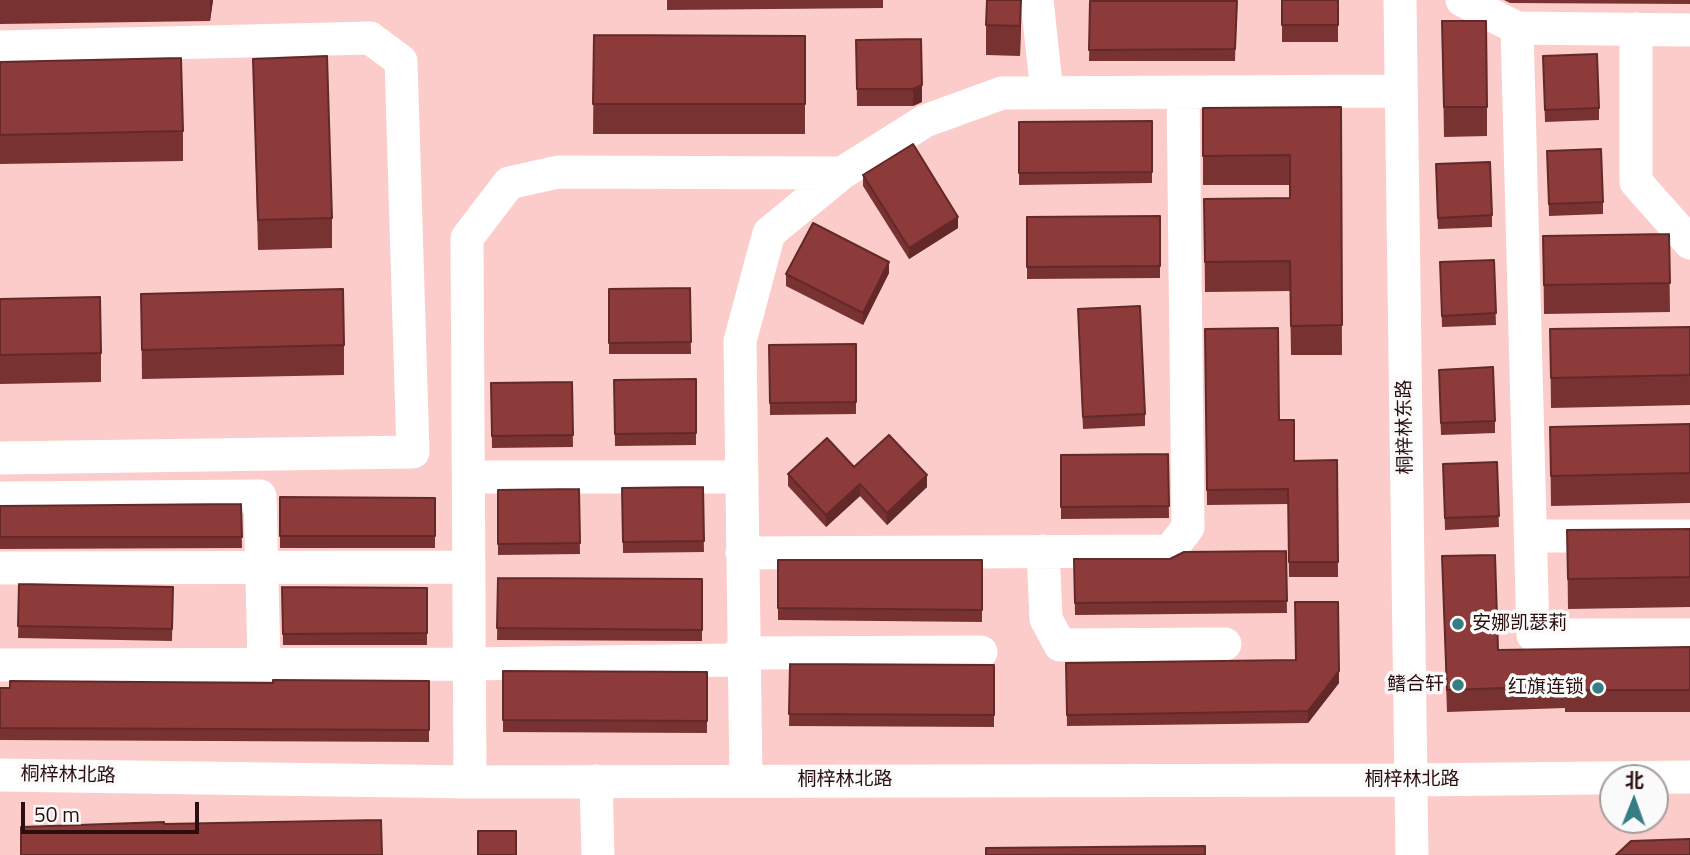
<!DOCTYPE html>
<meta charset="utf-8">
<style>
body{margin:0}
#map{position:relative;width:1690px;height:855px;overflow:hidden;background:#fbccc9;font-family:"Titillium Web","Noto Sans SC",sans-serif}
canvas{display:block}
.north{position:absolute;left:1599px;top:764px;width:70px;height:70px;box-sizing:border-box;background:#fafafa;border:2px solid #a79c9c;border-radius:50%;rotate:1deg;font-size:19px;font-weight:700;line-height:28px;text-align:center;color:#2a0f0e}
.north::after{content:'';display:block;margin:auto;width:24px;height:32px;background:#367e84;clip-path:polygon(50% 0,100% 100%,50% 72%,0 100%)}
.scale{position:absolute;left:21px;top:802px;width:178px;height:32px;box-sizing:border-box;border:4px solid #2a0f0e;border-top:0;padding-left:9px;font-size:21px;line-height:24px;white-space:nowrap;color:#2a0f0e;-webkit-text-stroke:5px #fafafa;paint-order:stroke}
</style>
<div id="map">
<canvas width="1690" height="855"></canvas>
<div class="north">北</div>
<div class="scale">50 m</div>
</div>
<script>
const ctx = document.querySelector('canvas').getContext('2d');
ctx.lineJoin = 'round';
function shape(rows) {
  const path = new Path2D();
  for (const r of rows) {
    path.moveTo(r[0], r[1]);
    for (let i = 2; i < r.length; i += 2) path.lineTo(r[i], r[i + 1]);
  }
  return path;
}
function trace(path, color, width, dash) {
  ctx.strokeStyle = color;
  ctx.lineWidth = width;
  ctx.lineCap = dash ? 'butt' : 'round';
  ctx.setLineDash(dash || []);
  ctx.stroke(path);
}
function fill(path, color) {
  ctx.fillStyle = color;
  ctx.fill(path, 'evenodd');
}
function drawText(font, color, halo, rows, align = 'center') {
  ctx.font = font + ' "Titillium Web","Noto Sans SC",sans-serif';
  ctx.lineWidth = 7;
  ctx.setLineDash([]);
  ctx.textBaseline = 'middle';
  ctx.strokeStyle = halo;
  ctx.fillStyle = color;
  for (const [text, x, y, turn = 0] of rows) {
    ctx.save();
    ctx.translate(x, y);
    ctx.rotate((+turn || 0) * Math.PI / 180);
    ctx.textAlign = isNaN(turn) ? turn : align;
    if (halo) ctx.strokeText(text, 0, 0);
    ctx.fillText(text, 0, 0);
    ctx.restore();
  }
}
const minor = shape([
 [1037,0,1047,93],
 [1400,0,1412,855],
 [1462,0,1517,28,1690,30],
 [1517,28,1533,635,1690,635],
 [1636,29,1636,182,1690,243],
 [0,47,370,38,401,61,413,452,0,458],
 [469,477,741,477],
 [0,498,260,496,264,664],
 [1531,536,1690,536],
 [1043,551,1046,619,1060,645,1225,644],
 [742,553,1170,551,1188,527,1183,92],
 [0,568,469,567],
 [0,665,469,664,729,660,744,653,981,652],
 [0,775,470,782,1411,780,1690,777],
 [746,780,740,341,769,233,842,173,925,121,1002,93,1401,91],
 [596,781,598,855],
 [470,782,467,238,509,183,558,172,842,173]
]);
const wall = shape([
 [0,0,213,0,210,21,0,24],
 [667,0,883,0,883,8,667,10],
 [1021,0,1020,56,986,55,986,25],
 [1282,0,1338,0,1338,42,1282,42],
 [1504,0,1690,0,1690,4,1510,3],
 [1090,1,1237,1,1235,61,1089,61],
 [1442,21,1487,107,1487,136,1444,137],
 [594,35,805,36,805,134,593,134],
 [921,39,922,102,913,106,857,106,856,40],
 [1543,56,1599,108,1599,120,1545,122],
 [253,59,332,218,332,248,258,250],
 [0,62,183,131,183,161,0,164],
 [1341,107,1342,355,1291,355,1290,291,1205,292,1204,199,1290,198,1290,185,1203,185,1203,108],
 [1152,121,1152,183,1019,185,1019,122],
 [1547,151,1603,202,1603,214,1549,216],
 [863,175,958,228,909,259,863,186],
 [1436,176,1492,215,1492,227,1438,229],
 [1160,216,1160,278,1027,279,1027,217],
 [1669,234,1670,312,1544,314,1543,236],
 [1494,260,1496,325,1442,327,1440,262],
 [889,273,863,325,786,286,786,274],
 [690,288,691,354,609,354,609,289],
 [141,294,344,345,344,375,142,379],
 [0,299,101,353,101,382,0,384],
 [1078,321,1145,414,1145,426,1083,429],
 [1690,327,1690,405,1551,408,1550,329],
 [1205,329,1279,420,1294,461,1337,460,1338,577,1289,577,1288,504,1207,505],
 [856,344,856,414,770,415,769,345],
 [696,379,696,445,615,446,614,380],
 [1439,381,1495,421,1495,433,1441,435],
 [572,382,573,447,492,448,491,383],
 [1690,424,1690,503,1551,506,1550,427],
 [1168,454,1169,518,1061,519,1061,455],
 [1497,462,1499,527,1445,530,1443,464],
 [854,467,927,487,887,525,860,496,826,527,788,486,788,474],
 [703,487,704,552,623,553,622,488],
 [579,489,580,554,498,555,498,490],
 [280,497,435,498,435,548,280,548],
 [241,504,242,548,0,549,0,506],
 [1690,529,1690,607,1568,609,1567,530],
 [1286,551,1287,613,1075,615,1074,559,1170,559],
 [1442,556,1498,650,1690,647,1690,712,1565,712,1565,708,1447,712],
 [778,560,982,560,982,622,778,620],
 [498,578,702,579,702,641,497,640],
 [19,584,173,587,172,641,18,638],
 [282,587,427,588,427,645,283,645],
 [1296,660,1339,683,1308,723,1067,726,1066,663],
 [790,664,994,665,994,727,789,726],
 [503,671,707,672,707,733,503,732],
 [429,681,429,742,0,740,0,688]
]);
const shadedWall = shape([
 [210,0,213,0,210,21],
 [1021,0,1021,28,1020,56,1020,26],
 [922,85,922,102,913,106,913,89],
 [958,217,958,228,909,259,909,248],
 [889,262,889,273,863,325,863,313],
 [927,475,927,487,887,525,887,513],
 [860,484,860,496,826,527,826,515],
 [1339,671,1339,683,1308,723,1308,711]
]);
const building = shape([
 [987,0,1021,0,1020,26,986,25,987,0],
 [1282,0,1338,0,1338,25,1282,25,1282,0],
 [1090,1,1237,1,1235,49,1089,50,1090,1],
 [1442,21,1486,21,1487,107,1444,107,1442,21],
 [594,35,805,36,805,104,593,104,594,35],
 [921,39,922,85,913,89,857,89,856,40,921,39],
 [1597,54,1599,108,1545,110,1543,56,1597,54],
 [327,56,332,218,258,220,253,59,327,56],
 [181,58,183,131,0,135,0,62,181,58],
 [1341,107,1342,325,1291,326,1290,261,1205,262,1204,199,1290,198,1290,155,1203,156,1203,108,1341,107],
 [1152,121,1152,172,1019,173,1019,122,1152,121],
 [913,144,958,217,909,248,863,175,913,144],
 [1601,149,1603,202,1549,204,1547,151,1601,149],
 [1490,162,1492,215,1438,218,1436,164,1490,162],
 [1160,216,1160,266,1027,267,1027,217,1160,216],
 [813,223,889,262,863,313,786,274,813,223],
 [1669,234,1670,283,1544,285,1543,236,1669,234],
 [1494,260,1496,313,1442,316,1440,262,1494,260],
 [690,288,691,342,609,343,609,289,690,288],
 [343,289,344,345,142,350,141,294,343,289],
 [100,297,101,353,0,355,0,299,100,297],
 [1140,306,1145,414,1083,417,1078,309,1140,306],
 [1690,327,1690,375,1551,378,1550,329,1690,327],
 [1278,328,1279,420,1294,420,1294,461,1337,460,1338,562,1289,562,1288,489,1207,490,1205,329,1278,328],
 [856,344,856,402,770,403,769,345,856,344],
 [1493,367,1495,421,1441,423,1439,370,1493,367],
 [696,379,696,433,615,434,614,380,696,379],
 [572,382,573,435,492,436,491,383,572,382],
 [1690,424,1690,473,1551,476,1550,427,1690,424],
 [889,435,927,475,887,513,860,484,826,515,788,474,827,438,854,467,889,435],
 [1168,454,1169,506,1061,507,1061,455,1168,454],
 [1497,462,1499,516,1445,518,1443,464,1497,462],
 [703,487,704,541,623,542,622,488,703,487],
 [579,489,580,543,498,544,498,490,579,489],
 [280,497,435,498,435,536,280,536,280,497],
 [241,504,242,537,0,537,0,506,241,504],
 [1690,529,1690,577,1568,579,1567,530,1690,529],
 [1286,551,1287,601,1075,603,1074,559,1170,559,1184,552,1286,551],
 [1495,555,1498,650,1690,647,1690,690,1565,690,1565,686,1447,690,1442,556,1495,555],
 [778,560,982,560,982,610,778,608,778,560],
 [498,578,702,579,702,630,497,628,498,578],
 [19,584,173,587,172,629,18,626,19,584],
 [282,587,427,588,427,633,283,634,282,587],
 [1295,602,1338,602,1339,671,1308,711,1067,715,1066,663,1296,660,1295,602],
 [790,664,994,665,994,715,789,714,790,664],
 [503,671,707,672,707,721,503,720,503,671],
 [273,680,429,681,429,730,0,728,0,688,10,688,10,681,273,683,273,680],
 [381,820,382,855,21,855,21,827,164,822,164,824,381,820],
 [478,831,516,831,516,855,478,855,478,831],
 [1690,839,1690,855,1616,855,1631,841,1690,839],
 [1205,846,1205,855,986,855,986,848,1205,846]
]);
const markers = [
 [1458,624,7,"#367e84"],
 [1458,685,7,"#367e84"],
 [1598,688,7,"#367e84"]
];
const streetNames = [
 ["桐梓林东路",1406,427,-91],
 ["桐梓林北路",68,776,1],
 ["桐梓林北路",845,780],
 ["桐梓林北路",1412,780]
];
const poiNames = [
 ["安娜凯瑟莉",1472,624,"left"],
 ["鳍合轩",1444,685],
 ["红旗连锁",1584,688]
];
trace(minor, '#fff', 33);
fill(wall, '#793232');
fill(shadedWall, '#632929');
fill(building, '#8d3a3a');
trace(building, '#632929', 2);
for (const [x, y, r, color] of markers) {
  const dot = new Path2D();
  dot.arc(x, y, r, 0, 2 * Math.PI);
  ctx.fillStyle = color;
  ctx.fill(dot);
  trace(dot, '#fafafa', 2.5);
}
drawText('19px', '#2a0f0e', '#fafafa', streetNames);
drawText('19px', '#2a0f0e', '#fafafa', poiNames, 'right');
</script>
